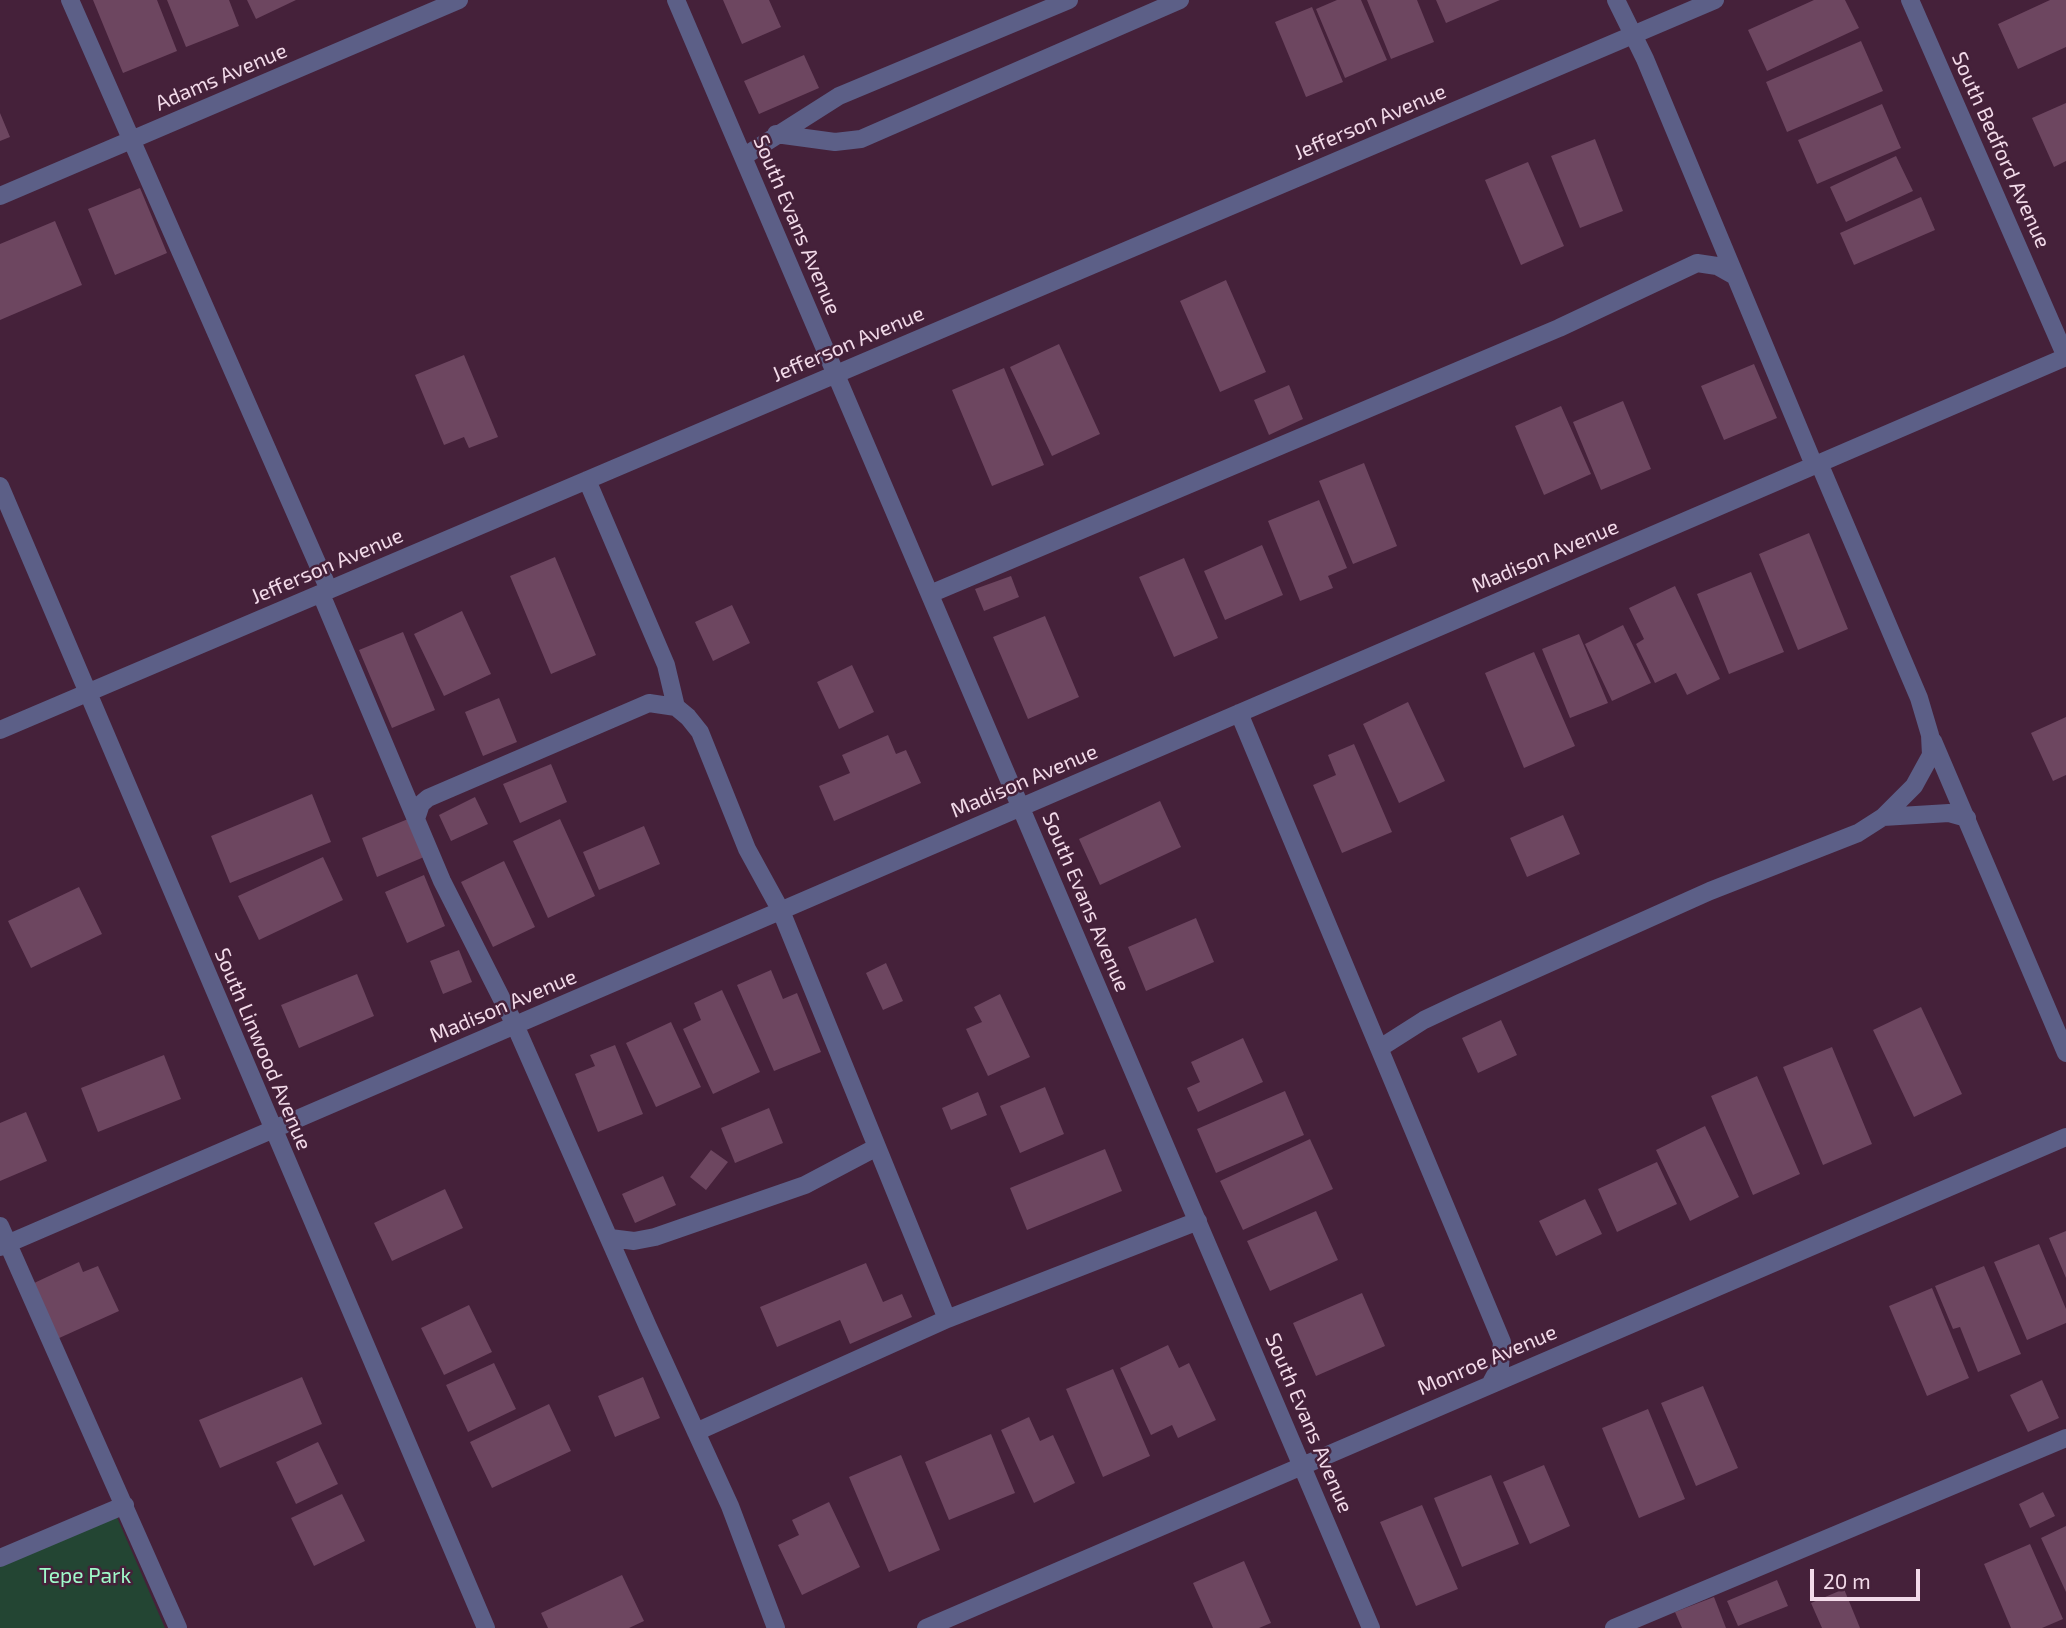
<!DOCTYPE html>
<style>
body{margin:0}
#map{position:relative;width:2066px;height:1628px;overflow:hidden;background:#45213a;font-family:"Exo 2",sans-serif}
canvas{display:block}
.scale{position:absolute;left:1810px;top:1569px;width:110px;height:32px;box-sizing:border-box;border:4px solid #f2dae9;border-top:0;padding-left:9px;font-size:21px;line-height:24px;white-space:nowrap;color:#f2dae9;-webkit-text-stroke:5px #45213a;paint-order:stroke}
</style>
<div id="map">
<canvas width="2066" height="1628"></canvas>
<div class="scale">20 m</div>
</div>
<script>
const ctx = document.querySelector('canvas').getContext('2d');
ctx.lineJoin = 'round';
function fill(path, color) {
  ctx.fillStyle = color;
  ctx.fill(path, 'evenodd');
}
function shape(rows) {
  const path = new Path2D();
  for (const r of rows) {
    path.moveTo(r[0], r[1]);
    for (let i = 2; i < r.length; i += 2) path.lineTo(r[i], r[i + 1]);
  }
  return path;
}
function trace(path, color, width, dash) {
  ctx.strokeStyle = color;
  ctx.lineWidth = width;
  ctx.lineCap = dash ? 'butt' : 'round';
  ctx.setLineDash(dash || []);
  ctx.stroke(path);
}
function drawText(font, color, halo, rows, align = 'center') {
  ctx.font = font + ' "Exo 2",sans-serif';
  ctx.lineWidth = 5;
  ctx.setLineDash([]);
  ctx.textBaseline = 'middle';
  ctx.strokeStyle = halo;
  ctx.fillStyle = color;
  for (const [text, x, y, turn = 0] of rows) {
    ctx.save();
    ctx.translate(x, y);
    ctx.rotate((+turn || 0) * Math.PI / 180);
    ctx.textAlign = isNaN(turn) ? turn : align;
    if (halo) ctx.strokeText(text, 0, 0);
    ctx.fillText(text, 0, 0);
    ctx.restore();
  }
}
const green = shape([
 [113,1508,165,1628,0,1628,0,1557]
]);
const building = shape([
 [93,0,157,0,177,51,123,73],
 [167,0,229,0,239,26,186,47],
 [247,0,296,0,256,19],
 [723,0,769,0,781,27,742,44],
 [1337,0,1361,0,1387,60,1345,78,1316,9],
 [1367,0,1417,0,1434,42,1391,59],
 [1436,0,1500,0,1446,23],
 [1814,0,1845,0,1859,28,1767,71,1748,30],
 [2050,0,2066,0,2066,47,2018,69,1998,24],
 [1312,7,1343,82,1306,97,1275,22],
 [1861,41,1883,91,1787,132,1766,82],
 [804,55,819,88,759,114,744,81],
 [2066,103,2066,161,2054,167,2032,118],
 [1882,104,1901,148,1817,184,1798,140],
 [0,113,10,137,0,141],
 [1595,139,1623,211,1580,228,1551,156],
 [1896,156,1913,191,1846,222,1830,187],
 [1528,162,1564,246,1521,265,1485,180],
 [140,188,167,253,115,275,88,209],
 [1921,197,1935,230,1854,265,1840,233],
 [55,221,82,285,0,320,0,244],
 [1226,280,1266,372,1220,392,1180,301],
 [1059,344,1100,434,1052,456,1010,367],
 [464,355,498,437,469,448,464,437,444,445,415,375],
 [1754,364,1777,418,1724,440,1701,386],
 [1004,368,1044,465,992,486,952,390],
 [1289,385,1303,419,1269,435,1254,400],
 [1623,401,1651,469,1601,490,1573,422],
 [1561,406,1591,474,1544,495,1515,426],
 [1364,463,1397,546,1353,564,1319,481],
 [1319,500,1347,568,1328,576,1333,588,1300,601,1268,521],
 [1809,533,1848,629,1798,650,1759,554],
 [1262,545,1283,595,1225,620,1204,571],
 [555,557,596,655,551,674,510,576],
 [1184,558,1218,638,1174,657,1139,577],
 [1751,572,1784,652,1729,674,1697,594],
 [1011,576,1019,597,984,611,975,589],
 [1675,586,1720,679,1687,695,1676,673,1655,683,1636,644,1644,639,1629,608],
 [732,605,750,643,713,661,695,622],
 [462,611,491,674,444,696,414,634],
 [1045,616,1079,697,1028,719,993,637],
 [1623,625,1651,683,1612,701,1585,644],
 [403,632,435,710,392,728,359,650],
 [1579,634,1608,703,1570,718,1542,649],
 [1534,652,1575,746,1524,768,1485,673],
 [852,665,874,712,839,729,817,682],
 [499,698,517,742,483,756,465,712],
 [1408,702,1445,781,1399,803,1363,724],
 [2066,717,2066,775,2053,781,2031,733],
 [888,735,896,754,906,750,921,783,834,821,819,786,850,773,842,755],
 [1354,744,1392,832,1342,853,1313,785,1336,775,1328,755],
 [551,764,567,802,520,823,503,784],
 [312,794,331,842,230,883,211,836],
 [475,797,488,824,451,841,439,815],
 [1160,801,1181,847,1100,885,1079,839],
 [1563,815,1580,854,1527,877,1510,838],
 [408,819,424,857,377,877,362,838],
 [560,819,595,896,548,918,513,841],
 [644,826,660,864,599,890,583,852],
 [323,857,343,900,259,940,238,896],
 [504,861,535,927,493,947,461,882],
 [424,875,445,926,407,943,385,892],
 [79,887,102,934,31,968,8,921],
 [1196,918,1214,962,1146,991,1128,947],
 [459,950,472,982,443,994,430,961],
 [886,963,903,1001,883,1010,866,973],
 [771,970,783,999,797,993,821,1052,774,1071,737,985],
 [357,974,374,1016,299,1048,281,1005],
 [722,990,760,1072,713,1094,683,1029,701,1020,694,1003],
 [1000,994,1030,1057,988,1076,966,1029,982,1022,974,1007],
 [1921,1007,1962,1094,1914,1117,1873,1030],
 [1501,1020,1517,1055,1478,1073,1462,1038],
 [671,1022,701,1087,656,1107,626,1043],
 [1243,1038,1263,1082,1198,1112,1187,1088,1200,1082,1191,1062],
 [615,1045,643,1114,598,1132,575,1074,595,1066,590,1055],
 [1832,1047,1872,1144,1823,1165,1783,1067],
 [164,1055,181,1099,98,1132,81,1088],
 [1757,1076,1800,1174,1753,1195,1711,1096],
 [1045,1087,1064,1134,1020,1153,1000,1106],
 [1285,1091,1304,1135,1216,1173,1197,1129],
 [978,1092,987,1115,951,1130,942,1108],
 [769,1108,783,1143,735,1163,721,1128],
 [26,1112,47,1161,0,1181,0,1123],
 [1705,1126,1739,1197,1690,1221,1656,1150],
 [1310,1139,1333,1189,1243,1230,1220,1181],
 [1105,1149,1122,1191,1027,1230,1010,1188],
 [711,1150,728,1162,706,1190,690,1177],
 [1657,1162,1677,1204,1617,1232,1598,1189],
 [663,1176,676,1205,635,1223,622,1194],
 [445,1189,463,1228,392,1261,374,1223],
 [1585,1199,1602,1234,1556,1256,1539,1221],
 [1316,1211,1338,1260,1270,1291,1247,1241],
 [2066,1231,2066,1278,2049,1238],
 [2039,1244,2066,1309,2066,1323,2027,1340,1994,1262],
 [79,1262,83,1272,98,1266,119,1311,57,1339,32,1284],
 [866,1263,883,1302,902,1294,912,1317,850,1344,840,1320,777,1347,760,1307],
 [1984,1266,2021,1354,1978,1372,1960,1327,1953,1329,1935,1286],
 [1932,1288,1969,1378,1927,1396,1889,1306],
 [1362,1293,1385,1346,1316,1376,1293,1323],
 [469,1305,492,1352,444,1375,421,1328],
 [1168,1345,1179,1368,1189,1363,1216,1420,1178,1438,1172,1425,1151,1435,1120,1368],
 [494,1363,516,1409,468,1432,446,1385],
 [1113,1369,1150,1456,1103,1477,1066,1389],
 [302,1377,322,1424,220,1468,199,1420],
 [643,1377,660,1418,615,1437,598,1396],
 [2042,1380,2059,1418,2028,1432,2010,1395],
 [1703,1386,1738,1468,1696,1486,1661,1403],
 [549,1404,571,1451,492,1488,470,1442],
 [1648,1409,1685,1499,1639,1518,1602,1428],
 [1029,1417,1040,1441,1053,1435,1075,1483,1034,1503,1001,1430],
 [991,1434,1015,1493,949,1520,925,1462],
 [318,1442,338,1484,296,1504,276,1462],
 [901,1455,940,1550,889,1572,849,1477],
 [1544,1465,1570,1526,1530,1544,1503,1482],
 [1491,1475,1519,1544,1462,1567,1434,1498],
 [2043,1492,2055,1516,2030,1528,2019,1504],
 [342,1494,365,1541,314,1566,291,1518],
 [829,1502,860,1567,802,1595,778,1545,799,1535,792,1520],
 [1422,1505,1458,1589,1416,1606,1380,1522],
 [2066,1526,2066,1592,2041,1538],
 [2030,1544,2063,1619,2042,1628,2011,1628,1984,1564],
 [1244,1561,1271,1623,1259,1628,1213,1628,1193,1583],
 [622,1575,644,1621,629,1628,548,1628,541,1613],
 [1777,1580,1788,1606,1738,1626,1727,1601],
 [1844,1589,1860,1628,1822,1628,1811,1603],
 [1714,1597,1726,1628,1682,1628,1675,1612]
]);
const minor = shape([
 [70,0,329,590],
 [676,0,1371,1628],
 [1616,0,1645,59,1814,465],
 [1910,0,2066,357],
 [776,134,835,142,861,139,1180,0],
 [743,157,839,96,1069,0],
 [0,196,459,0],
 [587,480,666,665,676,707],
 [0,486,486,1628],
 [321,594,442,881,515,1025,648,1327,730,1506,776,1628],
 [930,594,1559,328,1697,263,1717,266,1733,275],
 [1239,713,1502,1342,1500,1366,1491,1383],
 [0,730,1715,0],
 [1933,741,2066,1053],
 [1883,817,1949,813,1967,818],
 [416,819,421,804,428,798,649,703,676,707,688,717,700,732,747,849,781,911,947,1319],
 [1380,1048,1424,1020,1460,1003,1710,891,1858,833,1883,817,1914,786,1931,755,1930,735,1919,698,1819,463],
 [0,1226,178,1628],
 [610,1238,634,1241,655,1237,805,1185,877,1147],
 [0,1247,2066,357],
 [696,1432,947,1319,1198,1221],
 [0,1558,125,1505],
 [926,1628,2066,1137],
 [1614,1628,2066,1438]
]);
const streetNames = [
 ["Adams Avenue",221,77,-23],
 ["Jefferson Avenue",1370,122,-23],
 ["South Bedford Avenue",2001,150,66],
 ["South Evans Avenue",797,225,67],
 ["Jefferson Avenue",848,344,-23],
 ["Madison Avenue",1545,556,-23],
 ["Jefferson Avenue",327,566,-23],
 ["Madison Avenue",1024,781,-23],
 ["South Evans Avenue",1086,902,67],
 ["Madison Avenue",503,1006,-23],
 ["South Linwood Avenue",263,1049,67],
 ["Monroe Avenue",1487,1360,-23],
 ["South Evans Avenue",1309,1423,67]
];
const parkNames = [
 ["Tepe Park",85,1576]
];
fill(green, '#234533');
fill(building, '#6d4660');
trace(minor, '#5c5f87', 18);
drawText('21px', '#f2dae9', '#45213a', streetNames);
drawText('21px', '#a0faca', '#45213a', parkNames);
</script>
